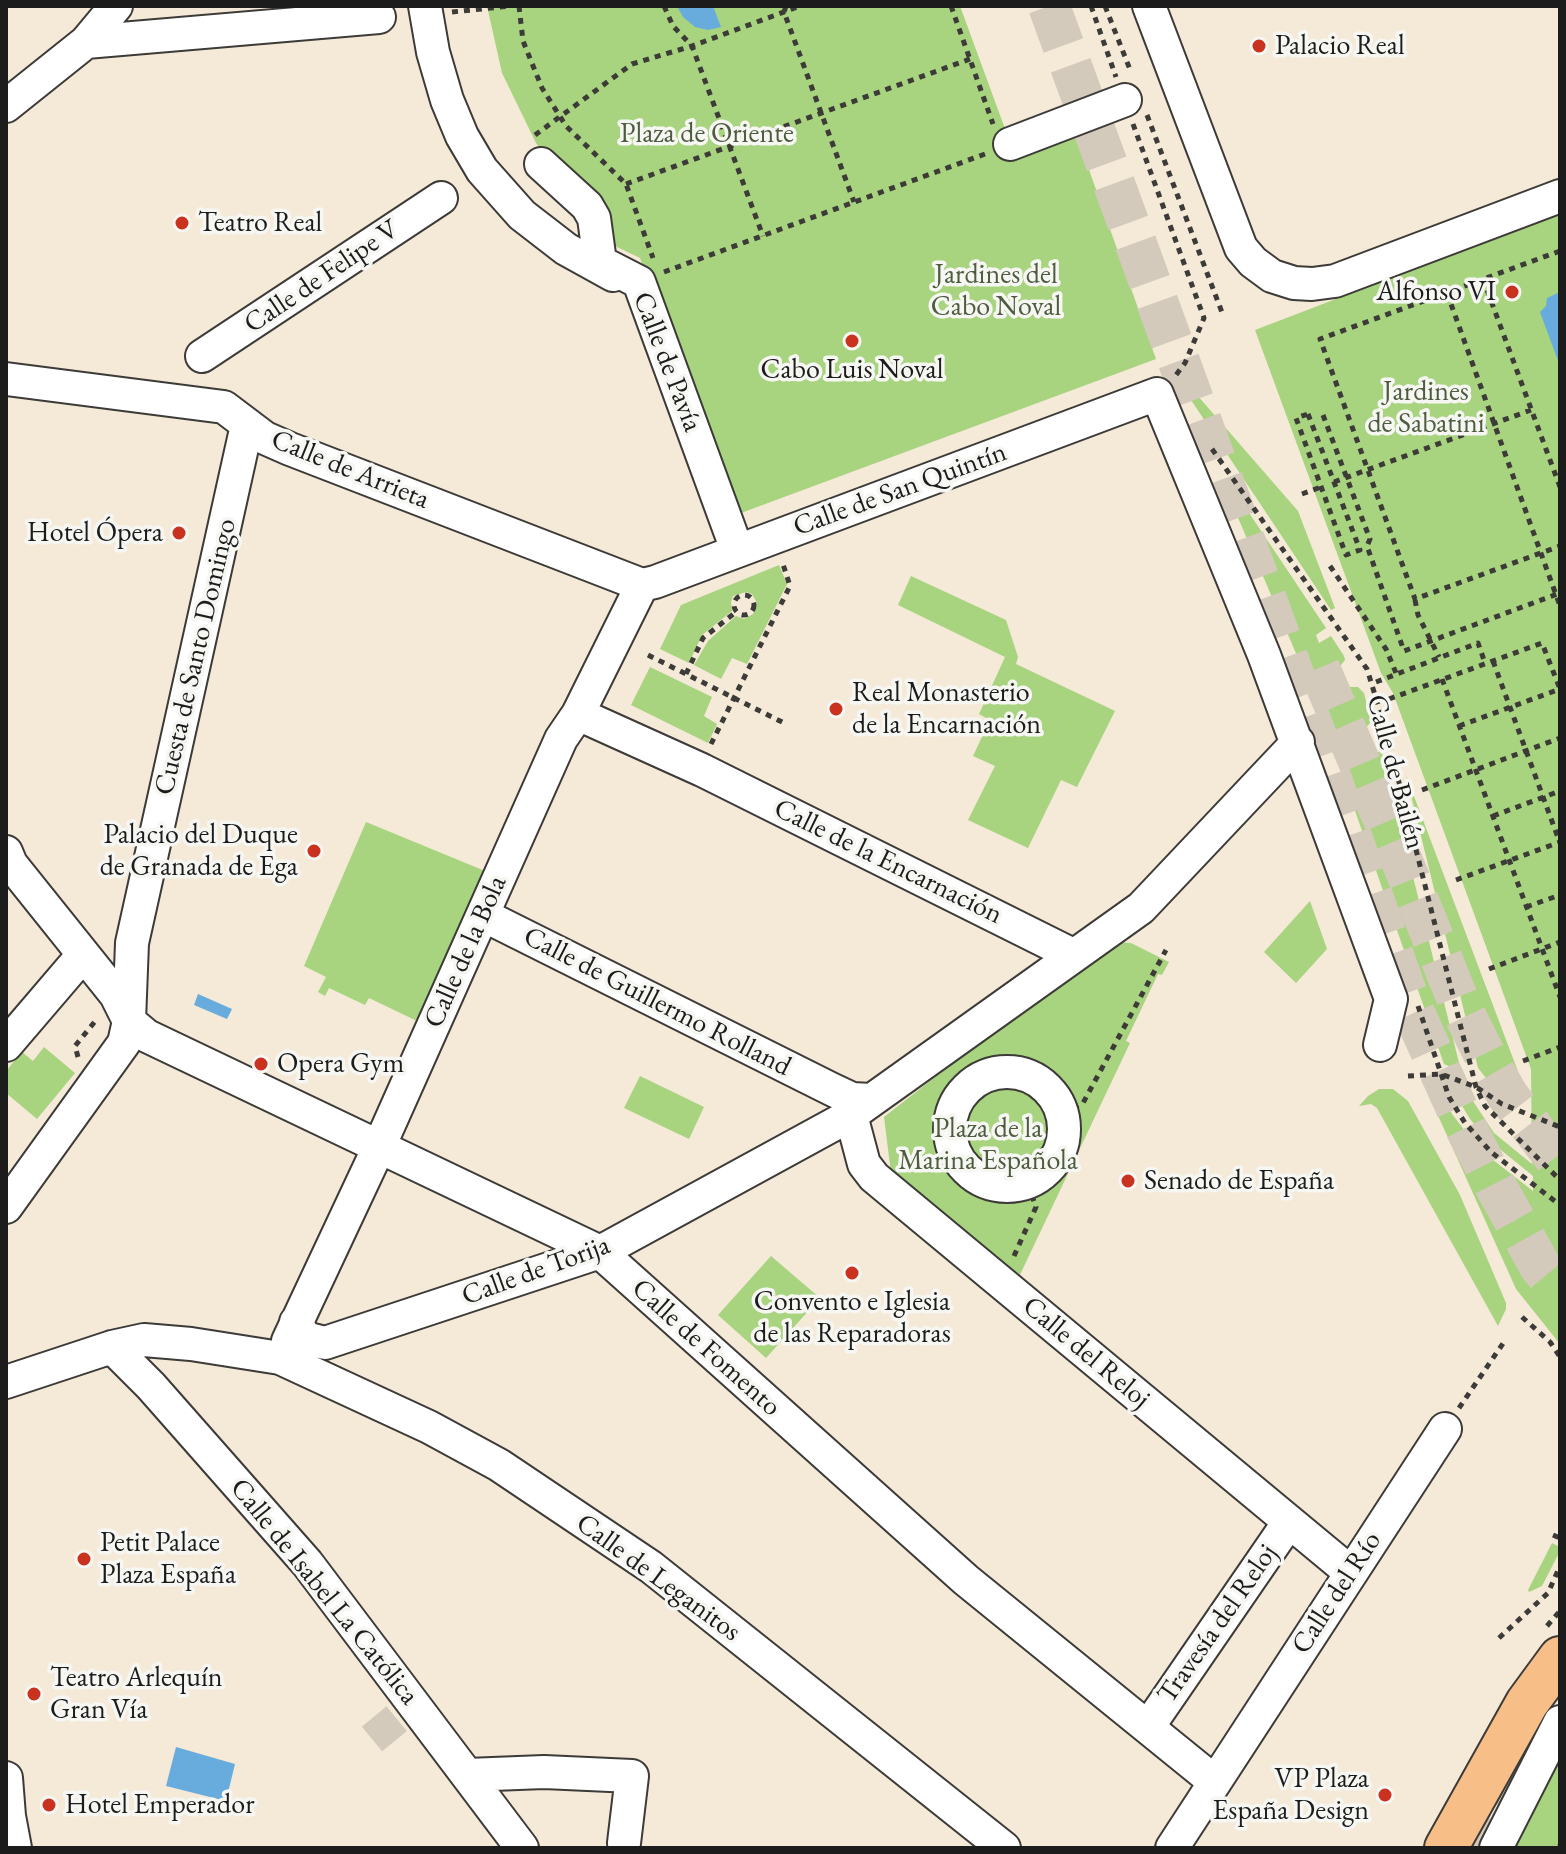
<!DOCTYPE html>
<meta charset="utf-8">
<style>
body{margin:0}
#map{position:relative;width:1566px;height:1854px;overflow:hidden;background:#f5e9d8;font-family:"EB Garamond",serif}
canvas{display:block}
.frame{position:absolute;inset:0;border:8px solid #1c1c1c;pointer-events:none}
</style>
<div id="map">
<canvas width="1566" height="1854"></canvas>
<div class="frame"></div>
</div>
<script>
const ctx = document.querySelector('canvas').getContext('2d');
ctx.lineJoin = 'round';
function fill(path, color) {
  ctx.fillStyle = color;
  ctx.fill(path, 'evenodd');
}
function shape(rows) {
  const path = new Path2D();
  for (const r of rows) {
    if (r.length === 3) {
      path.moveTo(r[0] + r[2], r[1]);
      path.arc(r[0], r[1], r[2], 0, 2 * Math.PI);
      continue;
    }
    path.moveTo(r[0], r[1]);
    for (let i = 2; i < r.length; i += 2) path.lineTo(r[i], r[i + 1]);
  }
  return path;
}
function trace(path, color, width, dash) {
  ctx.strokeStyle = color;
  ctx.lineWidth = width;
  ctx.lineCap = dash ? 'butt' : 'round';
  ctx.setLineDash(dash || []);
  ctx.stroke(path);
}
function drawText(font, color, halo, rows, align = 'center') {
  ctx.font = font + ' "EB Garamond",serif';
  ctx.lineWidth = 7;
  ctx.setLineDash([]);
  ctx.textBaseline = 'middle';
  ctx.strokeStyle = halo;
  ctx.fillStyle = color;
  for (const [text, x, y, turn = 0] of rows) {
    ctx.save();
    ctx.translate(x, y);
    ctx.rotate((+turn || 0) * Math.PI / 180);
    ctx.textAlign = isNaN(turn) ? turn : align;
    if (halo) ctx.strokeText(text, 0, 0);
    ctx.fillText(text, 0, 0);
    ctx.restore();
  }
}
const green = shape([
 [487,6,960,6,1015,156,1076,133,1156,359,741,513,640,258,613,245,536,143,502,73],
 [1560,213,1560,1344,1516,1289,1427,1091,1428,1085,1436,1084,1452,1114,1479,1149,1533,1191,1533,1176,1485,1137,1470,1119,1453,1091,1471,1098,1494,1133,1532,1164,1531,1069,1393,693,1381,673,1255,330],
 [1193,393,1197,395,1298,511,1335,608,1331,610,1191,400],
 [1227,480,1326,628,1316,635,1319,643,1331,636,1344,656,1345,660,1333,675,1338,687,1358,687,1364,693,1371,722,1357,737,1362,750,1379,752,1383,755,1459,1063,1456,1069,1444,1064,1347,788,1295,651,1224,485],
 [779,565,787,584,747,664,732,658,721,679,694,665,708,641,736,616,744,619,753,614,757,603,752,594,746,592,733,596,731,602,732,611,702,635,689,663,660,649,681,605],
 [911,576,1006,620,1018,657,1016,664,1115,711,1077,787,1061,780,1028,848,968,820,995,766,973,756,990,720,979,714,1005,657,898,605],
 [650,667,712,697,704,716,717,724,708,743,631,705],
 [1406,775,1525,1090,1522,1096,1490,1083,1478,1068],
 [366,822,485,871,417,1021,369,998,365,1005,329,988,325,996,318,992,326,977,304,966],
 [1310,901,1327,949,1296,983,1264,952],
 [1116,942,1131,943,1169,962,1162,975,1158,974,1126,1041,1130,1043,1017,1281,891,1173,884,1117,1100,948],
 [44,1047,75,1073,37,1119,6,1093,6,1071,22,1052,33,1061],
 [640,1076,704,1107,689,1139,624,1108],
 [1379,1089,1393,1089,1408,1101,1460,1195,1506,1303,1506,1309,1498,1326,1377,1108,1371,1104,1359,1106,1368,1096],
 [771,1256,820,1298,766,1358,718,1315],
 [1552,1543,1560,1547,1560,1551,1542,1586,1529,1592,1528,1590],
 [1560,1746,1560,1848,1505,1848]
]);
const water = shape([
 [677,6,713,6,721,27,708,30,695,27,683,17],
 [1560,292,1560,366,1540,312,1546,306,1547,298],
 [198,994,232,1009,227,1019,194,1005],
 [176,1747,235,1764,226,1801,166,1786]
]);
const minorTunnel = shape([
 [372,1739,401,1715],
 [1477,1848,1516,1770]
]);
const majorTunnel = shape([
 [1049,6,1314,731,1410,1004,1463,1122,1495,1185,1540,1266,1560,1290],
 [1319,668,1404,866,1460,1005,1486,1058,1508,1096,1560,1164]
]);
const path = shape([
 [519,6,523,41,542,88,566,126,626,184,653,258],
 [664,6,673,26,692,46,763,236],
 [786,6,784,12,854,202],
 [951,6,993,124],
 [1091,6,1116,77],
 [1105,6,1131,72],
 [452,12,510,6],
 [1147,115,1223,315],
 [1133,124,1204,318,1185,363,1176,375],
 [535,135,632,64,692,46,800,6],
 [626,184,970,59],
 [1560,251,1320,339,1415,599,1560,546],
 [664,272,985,154],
 [1483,279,1560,487],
 [1447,293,1560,606],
 [1308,414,1360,550,1346,555,1296,418,1308,414],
 [1323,415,1368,534,1370,539,1367,546,1404,651,1560,593],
 [1212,449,1367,669,1386,731,1476,1087,1485,1106,1560,1180],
 [1334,482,1531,410],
 [1302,494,1321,487],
 [1330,566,1386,649,1396,673],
 [744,605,10],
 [1415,600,1418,615,1439,657],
 [648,655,784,723],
 [1493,661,1560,843],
 [686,674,703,638,736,612],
 [1442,679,1560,997],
 [1376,682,1478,643,1485,663],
 [1389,699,1542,643,1560,689],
 [1459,726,1560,689],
 [711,744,790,586,782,561],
 [1422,790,1560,738],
 [1493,816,1560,791],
 [1456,880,1560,842],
 [1526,907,1560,895],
 [1489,969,1560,942],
 [1418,1006,1449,1097,1465,1123,1491,1152,1560,1205],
 [78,1057,75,1046,97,1019],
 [1523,1061,1560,1047],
 [1408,1076,1441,1074,1476,1087,1502,1104,1560,1127],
 [1062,1113,1083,1103,1166,950],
 [1014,1256,1036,1207,1027,1182],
 [1522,1317,1550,1342,1560,1357],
 [6,1345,8,1345],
 [1459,1408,1506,1339],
 [1553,1535,1560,1538],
 [1547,1626,1560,1611],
 [1499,1638,1548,1593,1560,1566],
 [1559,1843,1560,1844]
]);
const minor = shape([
 [425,6,433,52,447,100,462,136,482,170,522,215,566,249,613,275],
 [1149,6,1241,248,1253,262,1272,276,1294,283,1312,284,1335,281,1560,196],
 [86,42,379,17],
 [6,106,86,42,116,6],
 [1010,144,1125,100],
 [541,164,587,206,594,218,600,262,639,282,737,550],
 [202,356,441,198],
 [6,379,224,407,265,438,290,449,642,585],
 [642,585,655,582,1157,394,1264,655,1391,999,1380,1045],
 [578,714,702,770,1073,955],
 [6,852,11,864,116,995,129,1021,147,1036,600,1252,966,1580,1215,1782],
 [483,915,831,1089,852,1099,872,1100],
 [6,1045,83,955],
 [1007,1129,57],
 [851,1115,864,1164,874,1177,1350,1572],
 [6,1207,124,1043,129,1021,132,943,247,425],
 [296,1322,305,1338,325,1343,600,1252,851,1115,1141,908,1298,742],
 [288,1341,379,1147,561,739,578,714,642,585],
 [112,1347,151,1386,307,1563,522,1848],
 [6,1382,112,1347,144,1340,191,1344,280,1358,429,1427,499,1465,651,1567,1004,1848],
 [1148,1727,1289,1522],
 [467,1775,544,1772,632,1776,624,1843],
 [6,1778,9,1816,15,1848],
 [1172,1848,1445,1429],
 [1496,1848,1560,1722]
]);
const major = shape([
 [1446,1848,1527,1703,1560,1658]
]);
const markers = [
 [1259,46,8,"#c8321e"],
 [182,223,8,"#c8321e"],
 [1512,292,8,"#c8321e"],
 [852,341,8,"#c8321e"],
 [179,533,8,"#c8321e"],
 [836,709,8,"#c8321e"],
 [314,851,8,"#c8321e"],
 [261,1064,8,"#c8321e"],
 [1128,1181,8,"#c8321e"],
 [852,1273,8,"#c8321e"],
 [84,1559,8,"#c8321e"],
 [34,1694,8,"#c8321e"],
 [1385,1795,8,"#c8321e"],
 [49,1805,8,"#c8321e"]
];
const poiNames = [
 ["Palacio Real",1275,46],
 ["Teatro Real",198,223],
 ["Alfonso VI",1496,292,"right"],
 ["Cabo Luis Noval",852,370,"center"],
 ["Hotel Ópera",163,533,"right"],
 ["Real Monasterio",852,693],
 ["de la Encarnación",852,725],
 ["Palacio del Duque",298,835,"right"],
 ["de Granada de Ega",298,867,"right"],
 ["Opera Gym",277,1064],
 ["Senado de España",1144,1181],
 ["Convento e Iglesia",852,1302,"center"],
 ["de las Reparadoras",852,1334,"center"],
 ["Petit Palace",100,1543],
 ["Plaza España",100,1575],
 ["Teatro Arlequín",50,1678],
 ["Gran Vía",50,1710],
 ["VP Plaza",1369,1779,"right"],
 ["España Design",1369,1811,"right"],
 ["Hotel Emperador",65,1805]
];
const parkNames = [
 ["Plaza de Oriente",707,134],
 ["Jardines del",996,275],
 ["Cabo Noval",996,307],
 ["Jardines",1426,392],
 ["de Sabatini",1426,424],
 ["Plaza de la",988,1129],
 ["Marina Española",988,1161]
];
const streetNames = [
 ["Calle de Felipe V",322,277,-34],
 ["Calle de Pavía",667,362,69],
 ["Calle de Arrieta",350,470,22],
 ["Calle de San Quintín",900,490,-20],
 ["Cuesta de Santo Domingo",196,657,-77],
 ["Calle de Bailén",1395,772,75],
 ["Calle de la Encarnación",888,862,26],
 ["Calle de la Bola",466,952,-66],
 ["Calle de Guillermo Rolland",657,1002,27],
 ["Calle de Torija",536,1271,-20],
 ["Calle de Fomento",706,1348,42],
 ["Calle del Reloj",1086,1353,40],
 ["Calle de Leganitos",658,1578,36],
 ["Calle de Isabel La Católica",324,1592,51],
 ["Calle del Río",1337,1593,-57],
 ["Travesía del Reloj",1218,1624,-55]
];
fill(green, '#a8d37f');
fill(water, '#67acdd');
trace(minorTunnel, '#d4cabc', 32, [32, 16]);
trace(majorTunnel, '#d4cabc', 42, [42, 21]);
trace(minor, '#3d3b38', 36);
trace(major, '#3d3b38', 46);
trace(path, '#3d3b38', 5, [6, 6]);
trace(minor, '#fff', 32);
trace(major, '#f7be88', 42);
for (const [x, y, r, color] of markers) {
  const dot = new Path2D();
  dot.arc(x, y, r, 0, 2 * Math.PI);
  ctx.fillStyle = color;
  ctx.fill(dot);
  trace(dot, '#f6f6f2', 3);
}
drawText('28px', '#1c1c1c', '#f6f6f2', poiNames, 'left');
drawText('28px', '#4d5c3f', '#f6f6f2', parkNames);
drawText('28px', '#1c1c1c', '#f6f6f2', streetNames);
</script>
